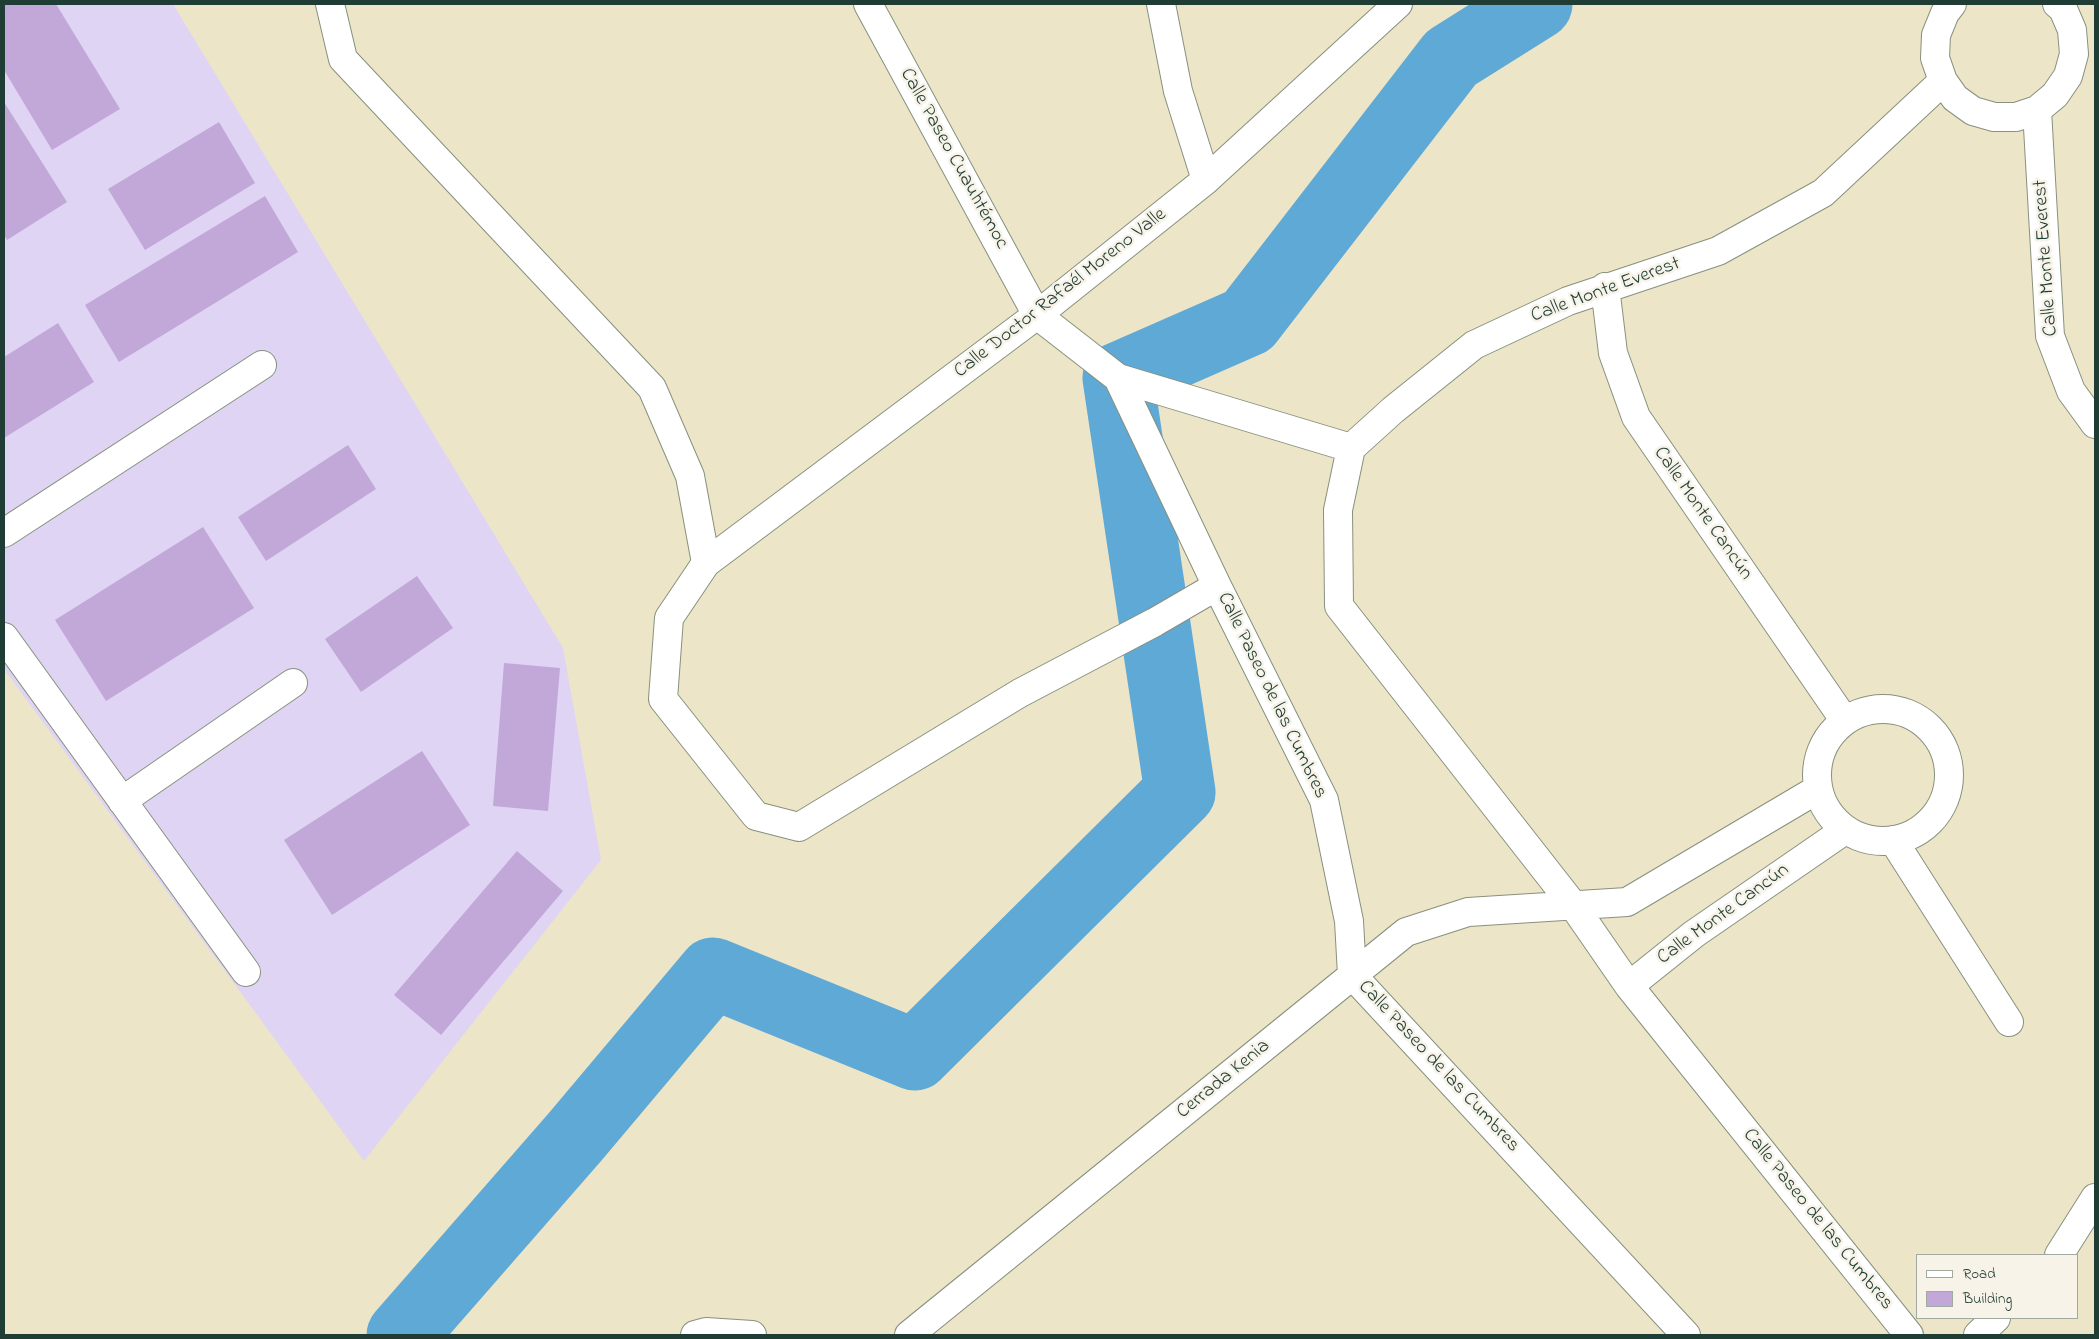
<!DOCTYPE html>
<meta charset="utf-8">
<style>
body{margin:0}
#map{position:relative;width:2099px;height:1339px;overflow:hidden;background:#ede5c7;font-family:"Indie Flower",sans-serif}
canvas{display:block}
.frame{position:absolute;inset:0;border:5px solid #1f3d34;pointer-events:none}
.legend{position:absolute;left:1916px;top:1254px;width:162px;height:65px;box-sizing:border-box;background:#f7f3e8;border:1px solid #a1aaa0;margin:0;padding:6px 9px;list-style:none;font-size:15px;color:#1f3d34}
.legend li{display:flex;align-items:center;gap:10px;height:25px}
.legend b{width:25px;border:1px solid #a1aaa0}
</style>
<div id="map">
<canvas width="2099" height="1339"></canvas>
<div class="frame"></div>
<ul class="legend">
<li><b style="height:6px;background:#fff"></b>Road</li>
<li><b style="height:14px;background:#c2a8d8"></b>Building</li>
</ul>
</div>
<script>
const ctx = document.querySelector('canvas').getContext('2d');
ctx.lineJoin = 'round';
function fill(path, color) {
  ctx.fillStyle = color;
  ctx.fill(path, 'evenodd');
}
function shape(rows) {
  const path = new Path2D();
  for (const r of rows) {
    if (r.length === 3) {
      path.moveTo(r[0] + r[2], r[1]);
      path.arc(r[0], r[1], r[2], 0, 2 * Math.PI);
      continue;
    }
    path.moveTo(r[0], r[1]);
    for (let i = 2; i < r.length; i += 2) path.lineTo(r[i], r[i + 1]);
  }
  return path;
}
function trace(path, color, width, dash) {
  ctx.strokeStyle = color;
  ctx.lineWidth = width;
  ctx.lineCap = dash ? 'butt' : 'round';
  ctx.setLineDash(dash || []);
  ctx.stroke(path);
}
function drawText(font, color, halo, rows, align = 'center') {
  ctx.font = font + ' "Indie Flower",sans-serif';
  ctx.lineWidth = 5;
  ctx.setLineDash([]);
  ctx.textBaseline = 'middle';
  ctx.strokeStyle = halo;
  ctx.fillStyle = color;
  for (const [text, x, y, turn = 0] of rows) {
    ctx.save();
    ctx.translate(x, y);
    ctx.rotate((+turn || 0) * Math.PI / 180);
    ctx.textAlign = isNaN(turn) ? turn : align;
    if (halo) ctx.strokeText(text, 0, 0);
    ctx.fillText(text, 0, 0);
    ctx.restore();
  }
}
const built = shape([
 [4,4,173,4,563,648,601,860,364,1161,4,669]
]);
const river = shape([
 [402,1335,575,1137,713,973,915,1055,1180,792,1118,378,1248,321,1451,58,1537,4]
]);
const building = shape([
 [4,4,56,4,120,109,52,150,4,70],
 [4,102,67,202,7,240,4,235],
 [219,122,255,183,145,250,108,189],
 [265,196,298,252,119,362,85,305],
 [58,323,94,382,4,438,4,357],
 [348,445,376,489,266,561,238,517],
 [203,527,254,608,106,701,55,620],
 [417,576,453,628,361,692,325,639],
 [504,663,560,668,548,811,493,806],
 [422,751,470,825,332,915,284,840],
 [517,851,563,891,441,1035,394,995]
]);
const minor = shape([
 [330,4,343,59,652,388,690,476,706,563],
 [868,4,1037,315,1118,378,1217,586,1324,800,1349,921,1352,975,1686,1335],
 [1161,4,1178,91,1206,180],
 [1952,4,1945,13,1936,35,1935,58,1943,81,1955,98,1973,111,1994,117,2016,117,2037,110,2055,95,2068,76,2074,54,2072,30,2063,9,2057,4],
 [2037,110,2050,336,2071,391,2095,424],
 [1605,287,1613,353,1636,417,1845,721],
 [1118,378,1351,448],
 [4,533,262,365],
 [1217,586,1155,622,1020,693,799,827,756,816,663,699,669,618,706,563,1037,315,1206,180,1398,4],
 [4,637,246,972],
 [1883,775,66],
 [122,801,293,683],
 [1893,840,2009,1022],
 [1629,986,1694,934,1845,830],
 [2059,1255,2095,1198],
 [695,1335,706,1332,752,1335],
 [909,1335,1406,932,1468,912,1627,902,1818,789],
 [1909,1335,1629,986,1573,905,1339,606,1338,510,1351,448,1393,410,1474,345,1568,301,1718,251,1823,193,1943,81],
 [1978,1335,1996,1318]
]);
const streetNames = [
 ["Calle Paseo Cuauhtémoc",953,159,61],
 ["Calle Monte Everest",2047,258,-94],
 ["Calle Monte Everest",1606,291,-20],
 ["Calle Doctor Rafaél Moreno Valle",1061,294,-38],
 ["Calle Monte Cancún",1702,514,55],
 ["Calle Paseo de las Cumbres",1271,696,64],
 ["Calle Monte Cancún",1724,915,-36],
 ["Calle Paseo de las Cumbres",1438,1067,47],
 ["Cerrada Kenia",1224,1080,-39],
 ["Calle Paseo de las Cumbres",1817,1220,51]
];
fill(built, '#e0d4f4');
trace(river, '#5ea9d6', 71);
fill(building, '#c2a8d8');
trace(minor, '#86917e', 30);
trace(minor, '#fff', 28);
drawText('20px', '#1f3d34', '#f7f3e8', streetNames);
</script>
